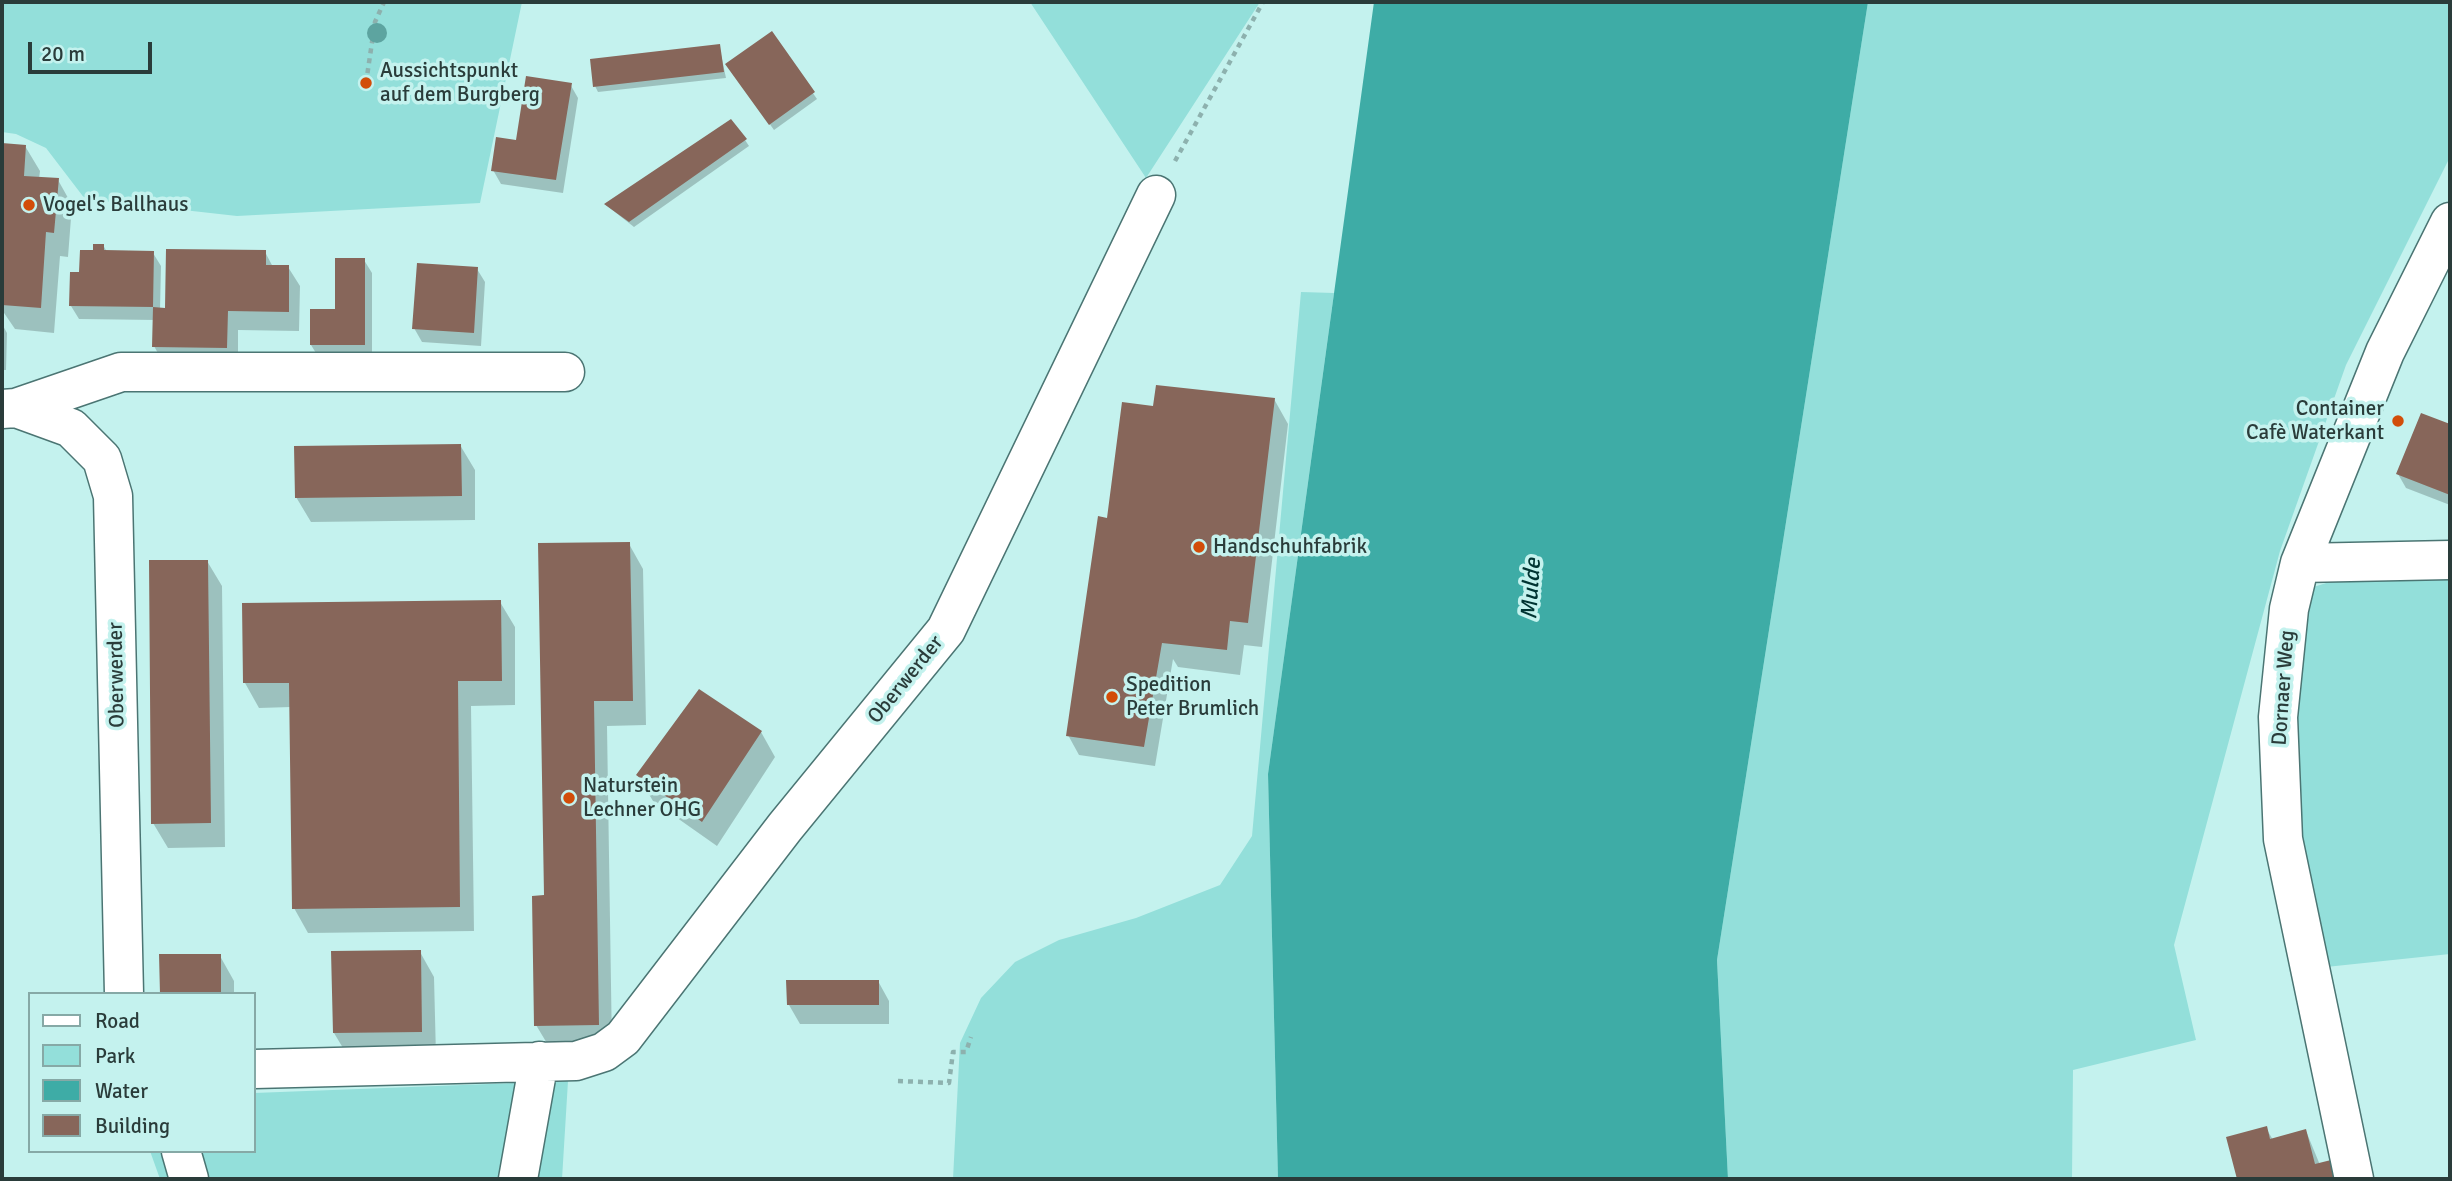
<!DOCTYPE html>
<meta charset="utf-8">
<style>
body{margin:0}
#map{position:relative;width:2452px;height:1181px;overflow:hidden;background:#c4f2ee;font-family:Signika,sans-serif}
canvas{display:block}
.frame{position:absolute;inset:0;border:4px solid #2a3c3a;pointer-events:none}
.legend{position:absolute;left:28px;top:992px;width:228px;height:161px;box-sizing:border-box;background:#c4f2ee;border:2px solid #86a9a6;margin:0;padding:9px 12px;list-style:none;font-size:21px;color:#2a3c3a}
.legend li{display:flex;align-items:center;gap:14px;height:35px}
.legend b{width:35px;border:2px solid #86a9a6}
.scale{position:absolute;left:28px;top:42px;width:124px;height:32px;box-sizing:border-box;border:4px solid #2a3c3a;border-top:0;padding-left:9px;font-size:21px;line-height:24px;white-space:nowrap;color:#2a3c3a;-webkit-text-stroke:5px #c4f2ee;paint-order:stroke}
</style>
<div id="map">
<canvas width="2452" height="1181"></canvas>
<div class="frame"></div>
<ul class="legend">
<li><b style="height:9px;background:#fff"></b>Road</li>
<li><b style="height:19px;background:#93dfda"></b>Park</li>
<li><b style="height:19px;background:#3eaca6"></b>Water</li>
<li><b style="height:19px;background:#87665a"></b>Building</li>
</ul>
<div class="scale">20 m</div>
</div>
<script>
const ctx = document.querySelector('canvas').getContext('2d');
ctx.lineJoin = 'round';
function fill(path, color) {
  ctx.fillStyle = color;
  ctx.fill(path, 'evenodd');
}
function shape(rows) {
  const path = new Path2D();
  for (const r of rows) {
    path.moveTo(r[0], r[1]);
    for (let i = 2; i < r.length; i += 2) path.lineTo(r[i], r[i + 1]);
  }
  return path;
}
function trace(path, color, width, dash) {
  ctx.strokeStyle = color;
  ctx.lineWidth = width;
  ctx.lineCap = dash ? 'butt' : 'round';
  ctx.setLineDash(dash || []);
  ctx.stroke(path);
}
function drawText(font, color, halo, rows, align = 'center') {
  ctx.font = font + ' Signika,sans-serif';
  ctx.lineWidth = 7;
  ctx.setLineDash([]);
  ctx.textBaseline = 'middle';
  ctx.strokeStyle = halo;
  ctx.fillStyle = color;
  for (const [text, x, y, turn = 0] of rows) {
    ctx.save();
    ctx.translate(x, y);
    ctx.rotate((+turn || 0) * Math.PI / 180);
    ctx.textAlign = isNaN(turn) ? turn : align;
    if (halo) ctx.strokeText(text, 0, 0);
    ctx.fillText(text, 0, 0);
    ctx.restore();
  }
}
const green = shape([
 [2,2,522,2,480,203,237,216,85,199,46,148,16,134,2,132],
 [1030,2,1260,2,1146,178],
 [1868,2,2450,2,2450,157,2346,365,2280,551,2174,945,2196,1040,2073,1070,2072,1179,1728,1179,1717,960],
 [1301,292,1334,293,1268,774,1278,1179,953,1179,960,1043,981,998,1015,962,1059,940,1136,918,1220,885,1252,836],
 [2368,570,2450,577,2450,954,2326,967,2278,717,2307,589],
 [568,1081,562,1179,160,1179,150,1151,254,1151,254,1093]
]);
const water = shape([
 [1374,2,1868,2,1717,960,1728,1179,1278,1179,1268,774]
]);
const shadow = shape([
 [771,33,817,99,774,130,731,70],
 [719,45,726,78,598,92,595,86],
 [570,84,578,98,563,193,501,184,493,170],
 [745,140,749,146,634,227,606,205],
 [2,144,25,146,40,171,39,179,58,180,72,205,68,257,60,256,54,333,15,329,2,310],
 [103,245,107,252,153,253,161,266,160,310,167,310,265,252,273,267,288,267,300,286,299,331,238,330,238,367,165,366,154,346,155,320,79,319,71,306,81,273,94,251],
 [364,260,372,273,372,358,319,358,311,345,337,311],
 [477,269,485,282,481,346,422,342,414,328],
 [2,324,7,333,6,370,2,370],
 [1274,399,1288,424,1262,647,1244,645,1240,675,1178,667,1173,659,1155,766,1079,755,1068,735,1109,520,1155,408],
 [2422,415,2450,426,2450,505,2406,488,2398,474],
 [460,445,475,470,475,520,311,522,296,497],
 [629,544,643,569,646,725,607,726,612,1049,551,1050,536,1025,546,897],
 [207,561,222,586,225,847,168,848,153,823],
 [500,602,515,627,515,705,471,706,474,931,308,933,294,908,291,707,259,708,245,683],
 [761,732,775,757,717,846,653,801,638,776],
 [420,952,434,977,436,1056,349,1058,334,1033],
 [220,956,234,981,234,994,162,994],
 [878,981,889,1001,889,1024,800,1024,789,1005],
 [2266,1128,2273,1140,2306,1131,2320,1165,2340,1179,2239,1179,2228,1138]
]);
const building = shape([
 [772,31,815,92,769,125,725,64],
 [720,44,724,72,593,87,590,59],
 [526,76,572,83,556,180,491,171,496,137,516,140],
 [731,119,747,139,629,222,604,204],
 [2,143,26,145,24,176,59,178,54,233,46,232,41,308,2,305],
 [93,244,104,244,104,250,154,251,153,307,69,306,70,272,79,272,80,250,93,250],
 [166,249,266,250,266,265,289,265,289,312,228,311,227,348,152,347,153,307,165,308],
 [335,258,365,258,365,345,310,345,310,309,335,309],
 [417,263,478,267,474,333,412,329],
 [1156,385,1275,398,1248,623,1230,621,1227,650,1162,643,1144,747,1066,736,1098,516,1107,518,1122,402,1153,406],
 [2421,413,2450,424,2450,495,2396,474],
 [461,444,462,496,295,498,294,446],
 [630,542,633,701,594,701,599,1025,534,1026,532,896,544,895,538,543],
 [149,560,208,560,211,823,151,824],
 [501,600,502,681,458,681,460,907,292,909,289,683,243,683,242,603],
 [699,689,762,731,702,822,636,775],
 [421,950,422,1032,333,1033,331,951],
 [159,954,221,954,221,994,160,994],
 [786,980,879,980,879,1005,787,1005],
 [2267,1126,2270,1139,2306,1129,2315,1164,2331,1160,2336,1179,2237,1179,2226,1137]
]);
const path = shape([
 [366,83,375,22,384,2],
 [1175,161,1263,2],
 [898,1081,949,1083,953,1052,966,1052,971,1037]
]);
const minor = shape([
 [16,408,121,372,565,372],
 [2,409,16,408,71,428,102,459,113,496,124,994],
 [2300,563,2450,560],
 [254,1069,576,1061,604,1052,623,1038,785,827,946,630,1156,195],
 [181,1151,189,1179],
 [518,1179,539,1061],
 [2354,1179,2283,839,2278,717,2289,609,2300,563,2385,352,2450,222]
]);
const trees = [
 [377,33]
];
const markers = [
 [366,83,7,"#d24d09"],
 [29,205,7,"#d24d09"],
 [2398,421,7,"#d24d09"],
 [1199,547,7,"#d24d09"],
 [1112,697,7,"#d24d09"],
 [569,798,7,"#d24d09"]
];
const poiNames = [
 ["Aussichtspunkt",380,71],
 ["auf dem Burgberg",380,95],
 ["Vogel's Ballhaus",43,205],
 ["Container",2384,409,"right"],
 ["Cafè Waterkant",2384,433,"right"],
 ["Handschuhfabrik",1213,547],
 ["Spedition",1126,685],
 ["Peter Brumlich",1126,709],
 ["Naturstein",583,786],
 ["Lechner OHG",583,810]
];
const streetNames = [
 ["Oberwerder",117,675,-91],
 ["Oberwerder",906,680,-51],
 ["Dornaer Weg",2284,688,-86]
];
const waterNames = [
 ["Mulde",1532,589,-86]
];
fill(green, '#93dfda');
fill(water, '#3eaca6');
fill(shadow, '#0003');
fill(building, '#87665a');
trace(minor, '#4b7573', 41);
trace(path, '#8db1ae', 4.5, [5, 5]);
trace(minor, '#fff', 38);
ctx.fillStyle = '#5da4a0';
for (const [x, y] of trees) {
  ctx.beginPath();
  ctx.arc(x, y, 10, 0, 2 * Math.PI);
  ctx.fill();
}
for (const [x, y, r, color] of markers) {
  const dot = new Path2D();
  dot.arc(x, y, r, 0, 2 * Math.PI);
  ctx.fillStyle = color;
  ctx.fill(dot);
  trace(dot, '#c4f2ee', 2.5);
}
drawText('21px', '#2a3c3a', '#c4f2ee', poiNames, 'left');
drawText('21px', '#2a3c3a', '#c4f2ee', streetNames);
drawText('italic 23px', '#003432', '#c4f2ee', waterNames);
</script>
